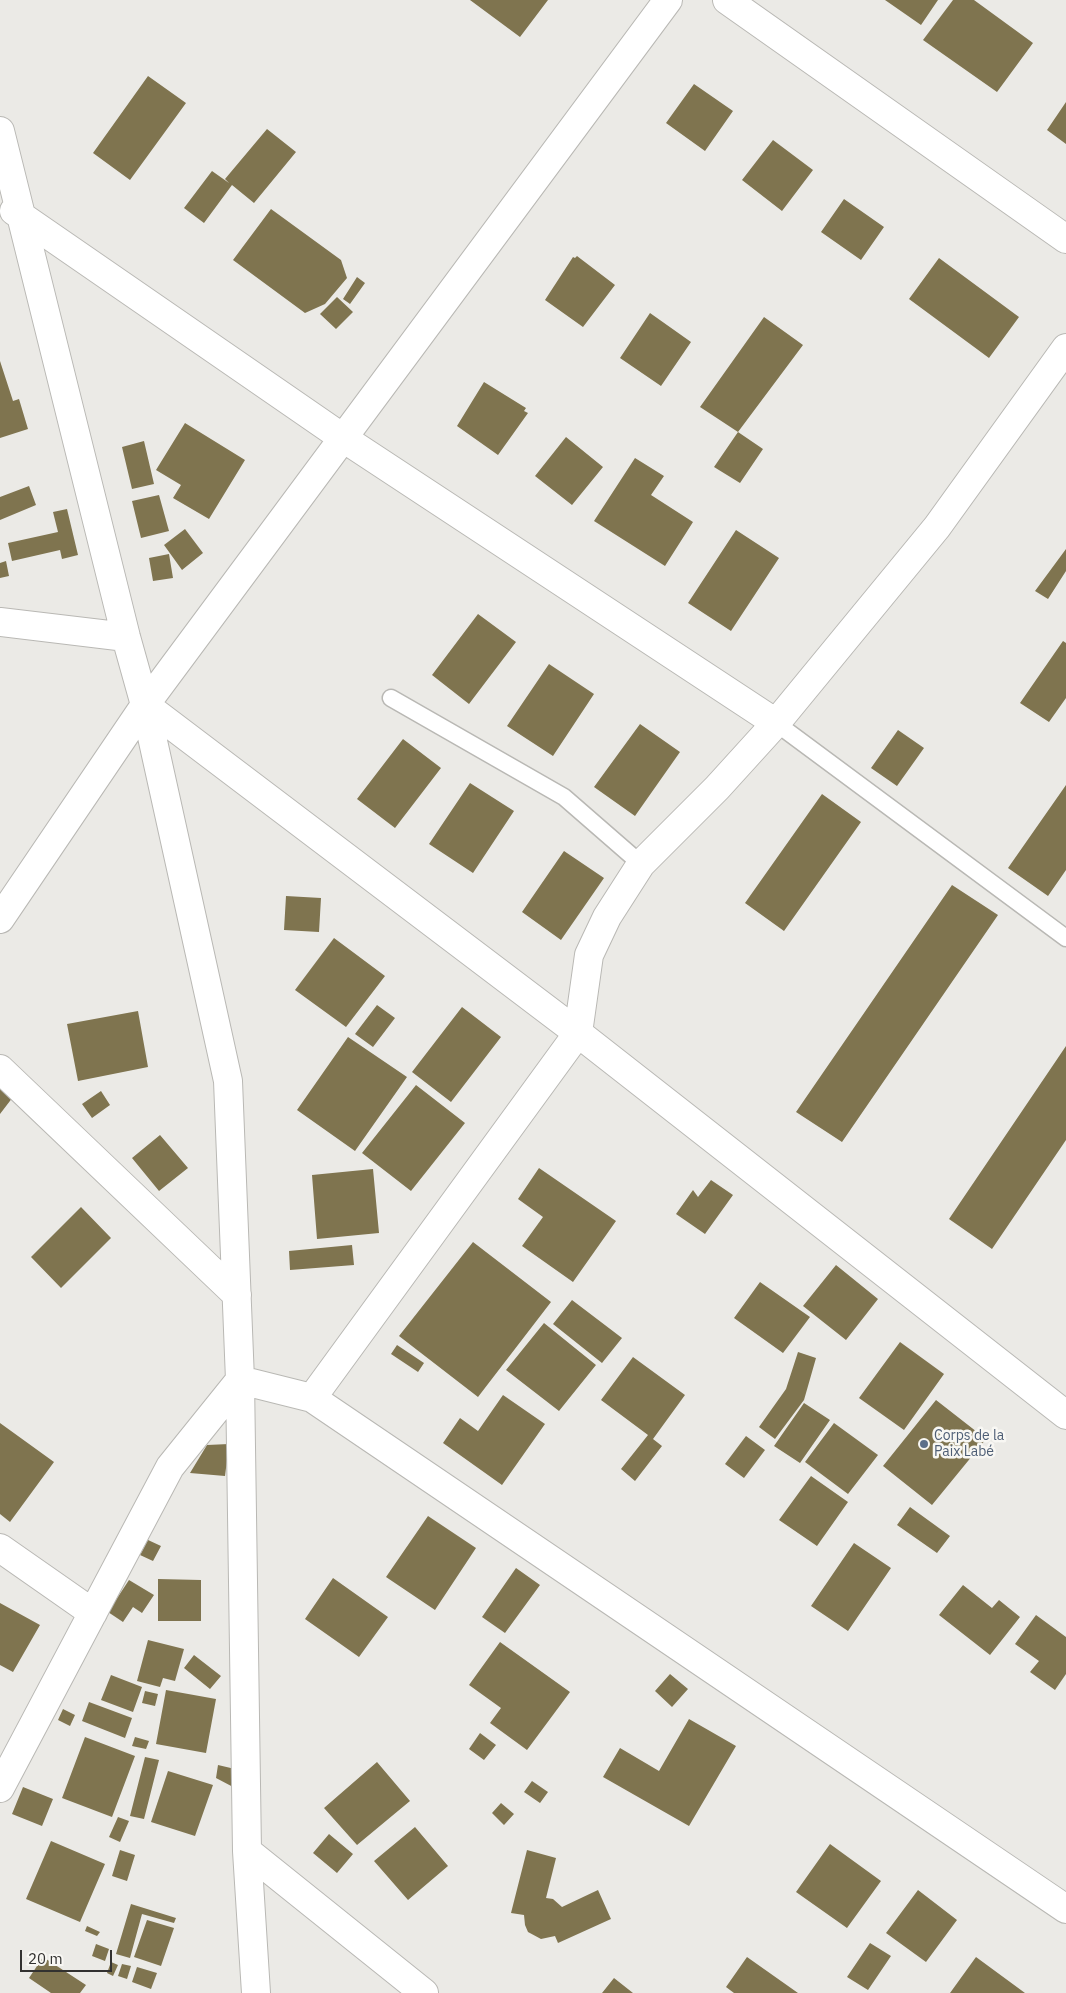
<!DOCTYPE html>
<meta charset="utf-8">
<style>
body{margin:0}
#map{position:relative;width:1066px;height:1993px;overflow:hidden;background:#ebeae6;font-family:"IBM Plex Sans",sans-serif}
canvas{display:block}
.scale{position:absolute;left:20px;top:1950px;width:92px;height:22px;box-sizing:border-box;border:2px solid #323130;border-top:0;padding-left:6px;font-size:15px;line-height:18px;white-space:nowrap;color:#323130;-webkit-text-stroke:4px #f8f7f3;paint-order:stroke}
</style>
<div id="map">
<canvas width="1066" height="1993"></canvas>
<div class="scale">20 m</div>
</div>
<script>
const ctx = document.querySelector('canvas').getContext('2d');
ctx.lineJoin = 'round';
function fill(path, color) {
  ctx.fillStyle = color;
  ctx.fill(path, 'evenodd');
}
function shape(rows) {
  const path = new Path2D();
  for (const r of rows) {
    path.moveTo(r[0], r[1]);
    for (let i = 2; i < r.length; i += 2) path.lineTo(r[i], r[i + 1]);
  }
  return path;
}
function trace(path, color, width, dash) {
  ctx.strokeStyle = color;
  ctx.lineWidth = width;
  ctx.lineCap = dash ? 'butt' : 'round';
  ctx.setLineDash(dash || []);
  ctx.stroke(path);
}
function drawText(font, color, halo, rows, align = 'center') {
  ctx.font = font + ' "IBM Plex Sans",sans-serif';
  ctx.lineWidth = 5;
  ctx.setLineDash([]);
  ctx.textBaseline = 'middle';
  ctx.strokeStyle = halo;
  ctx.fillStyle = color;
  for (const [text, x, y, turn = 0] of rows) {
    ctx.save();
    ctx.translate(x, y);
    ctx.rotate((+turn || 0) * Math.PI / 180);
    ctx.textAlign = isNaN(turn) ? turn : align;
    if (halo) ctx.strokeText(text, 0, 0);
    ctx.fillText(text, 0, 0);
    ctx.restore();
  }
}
const building = shape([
 [470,0,548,0,520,37],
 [885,0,938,0,921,25],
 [953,0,974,0,1033,43,997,92,923,40],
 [148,76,186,103,130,180,93,153],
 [694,84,733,111,705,151,666,123],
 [1066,102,1066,144,1047,130],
 [267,129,296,152,254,203,232,185,204,223,184,208,212,171,229,183,225,179],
 [773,140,813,170,782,211,742,180],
 [844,199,884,227,861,260,821,232],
 [271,209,341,260,347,278,325,304,305,313,233,260],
 [577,256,615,285,583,327,545,300,573,257,575,258],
 [939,258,1019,317,989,358,909,299],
 [357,277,365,283,350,304,343,299],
 [337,297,353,312,336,329,320,314],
 [650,313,691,342,661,386,620,358],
 [764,317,803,345,738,432,700,407],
 [0,361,13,401,19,399,28,429,0,438],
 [484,382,526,408,524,411,528,413,498,455,457,426],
 [185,423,245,460,209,519,173,498,181,485,156,470],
 [738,432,763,449,740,483,714,467],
 [566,437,603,467,572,505,535,476],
 [144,441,154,484,132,489,122,447],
 [635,458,664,476,651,495,693,522,665,566,594,521],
 [29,486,36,505,0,520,0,497],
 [159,495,169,531,141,538,132,501],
 [67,509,78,555,62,559,60,550,12,561,8,543,58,532,53,512],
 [185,529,203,553,182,570,164,545],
 [736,530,779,558,731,631,688,603],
 [1066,549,1066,571,1048,599,1035,591],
 [169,554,173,578,153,581,149,558],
 [6,561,9,576,0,578,0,563],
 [478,614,516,642,469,704,432,675],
 [1063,641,1066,643,1066,698,1049,722,1020,703],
 [549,664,594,694,553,756,507,726],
 [640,724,680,752,635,816,594,787],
 [898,730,924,748,897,786,871,768],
 [403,739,441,768,395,828,357,799],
 [470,783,514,811,473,873,429,844],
 [1066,785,1066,870,1048,896,1008,868],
 [822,794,861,822,784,931,745,903],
 [564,851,604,878,561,940,522,912],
 [952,885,998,915,842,1142,796,1112],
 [286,896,321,898,319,932,284,930],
 [334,938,385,976,346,1027,295,990],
 [377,1005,395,1018,373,1047,355,1034],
 [462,1007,501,1037,451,1102,412,1072],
 [138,1011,148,1067,78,1081,67,1024],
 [348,1037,407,1077,355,1151,297,1110],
 [1066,1046,1066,1140,992,1249,949,1219],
 [416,1085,465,1123,411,1191,362,1153],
 [0,1087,13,1097,0,1114],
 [101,1091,110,1105,92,1118,82,1104],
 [160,1135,188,1168,159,1191,132,1158],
 [539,1168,616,1221,573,1282,522,1246,543,1217,518,1199],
 [373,1169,379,1233,317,1239,312,1175],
 [711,1180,733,1195,705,1234,676,1214,693,1190,698,1197],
 [81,1207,111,1238,61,1288,31,1257],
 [473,1242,551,1302,478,1397,399,1336],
 [352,1245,354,1265,290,1270,289,1251],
 [836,1265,878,1299,846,1340,803,1306],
 [760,1282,810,1317,783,1353,734,1318],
 [572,1300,622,1338,602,1363,553,1324],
 [544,1323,596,1365,559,1411,506,1370],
 [900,1342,944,1374,904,1430,859,1398],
 [397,1345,424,1363,418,1372,391,1354],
 [798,1352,816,1358,804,1400,775,1439,759,1427,786,1389],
 [633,1357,685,1395,653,1439,662,1446,635,1481,621,1469,648,1435,601,1400],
 [503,1395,545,1424,502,1485,443,1443,460,1418,478,1431],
 [936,1400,986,1439,932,1505,883,1466],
 [804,1403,830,1420,800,1463,774,1446],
 [0,1423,54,1462,10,1522,0,1514],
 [834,1423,878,1455,848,1494,805,1462],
 [746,1436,765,1450,744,1478,725,1464],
 [229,1444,225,1476,190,1473,207,1445],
 [811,1476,848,1502,817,1546,779,1520],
 [910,1507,950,1536,937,1553,897,1525],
 [428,1516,476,1548,435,1610,386,1577],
 [148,1540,161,1546,153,1561,140,1555],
 [854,1543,891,1568,848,1631,811,1606],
 [516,1568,540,1585,505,1633,482,1617],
 [333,1578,388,1617,359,1657,305,1619],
 [158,1579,201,1580,201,1621,158,1621],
 [129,1580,154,1595,142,1613,133,1607,123,1622,108,1612],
 [963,1585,992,1608,999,1600,1020,1617,990,1655,939,1615],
 [0,1603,40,1625,13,1672,0,1665],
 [1036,1615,1066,1637,1066,1674,1055,1690,1030,1672,1039,1661,1015,1644],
 [148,1640,184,1649,175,1681,163,1678,160,1687,137,1681],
 [500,1642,570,1692,527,1750,490,1723,501,1708,469,1685],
 [194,1655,221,1676,210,1689,184,1668],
 [670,1674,688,1689,672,1707,655,1691],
 [111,1675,142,1687,133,1712,101,1700],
 [166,1690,216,1699,206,1753,156,1744],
 [145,1691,158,1694,155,1706,142,1703],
 [89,1702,132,1718,125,1738,82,1721],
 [63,1709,75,1715,70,1726,58,1720],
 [689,1719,736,1746,689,1826,603,1777,620,1748,659,1771],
 [480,1733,496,1745,484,1760,469,1749],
 [85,1737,135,1756,112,1817,62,1798],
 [135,1737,149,1741,146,1749,132,1746],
 [145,1757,159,1760,144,1819,130,1816],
 [377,1762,410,1801,357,1845,324,1808],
 [218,1765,235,1769,235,1788,216,1778],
 [168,1771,213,1785,195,1836,151,1822],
 [532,1781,548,1792,540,1803,524,1792],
 [23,1787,53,1799,42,1826,12,1814],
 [501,1803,514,1814,504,1825,492,1813],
 [118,1817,129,1821,120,1842,109,1837],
 [415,1827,448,1866,408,1900,374,1861],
 [329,1834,353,1854,337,1873,313,1853],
 [51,1841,105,1864,80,1922,26,1899],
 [830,1844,881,1881,847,1928,796,1892],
 [120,1850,135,1855,127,1881,112,1876],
 [527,1850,556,1858,546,1898,553,1899,562,1907,598,1890,611,1919,558,1943,555,1936,541,1939,528,1932,525,1925,524,1915,511,1913],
 [918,1890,957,1920,926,1962,886,1933],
 [131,1904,176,1918,174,1923,142,1914,130,1958,116,1954],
 [147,1920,174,1928,161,1966,134,1957],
 [87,1926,100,1932,97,1936,85,1931],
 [870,1943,891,1956,868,1990,847,1977],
 [96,1944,109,1949,105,1961,92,1956],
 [43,1957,86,1985,80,1993,51,1993,29,1978],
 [747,1957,798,1993,734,1993,726,1987],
 [976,1957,1025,1993,950,1993],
 [111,1962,118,1965,113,1976,107,1973],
 [122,1964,131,1966,127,1979,118,1976],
 [137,1967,157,1973,151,1989,132,1982],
 [614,1978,633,1993,602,1993]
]);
const service = shape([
 [391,698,564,797,641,864],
 [776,723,1066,938]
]);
const minor = shape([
 [727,0,1066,239],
 [0,131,126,637,145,705,228,1081,240,1380,247,1851,256,1993],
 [14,211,343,438,776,723],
 [0,622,126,637],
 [145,705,578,1033,1066,1415],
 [0,919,145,705,668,0],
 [0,1069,237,1295],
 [312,1398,578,1033,589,955,607,917,641,864,717,788,776,723,937,527,1066,348],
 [0,1548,93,1613],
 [0,1788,170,1467,240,1380,312,1398,1066,1909],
 [247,1851,424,1993]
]);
const markers = [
 [924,1444,5,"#5c6f8a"]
];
const serviceNames = [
 ["Corps de la",934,1436],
 ["Paix Labé",934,1452]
];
fill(building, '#7f744f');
trace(service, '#b9b8b4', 19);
trace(minor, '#b9b8b4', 30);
trace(service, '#fff', 16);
trace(minor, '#fff', 28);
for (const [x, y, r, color] of markers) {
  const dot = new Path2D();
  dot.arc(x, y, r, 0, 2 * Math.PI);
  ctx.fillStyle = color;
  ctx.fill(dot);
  trace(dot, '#f8f7f3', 2);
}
drawText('14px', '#4e5e75', '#f8f7f3', serviceNames, 'left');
</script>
